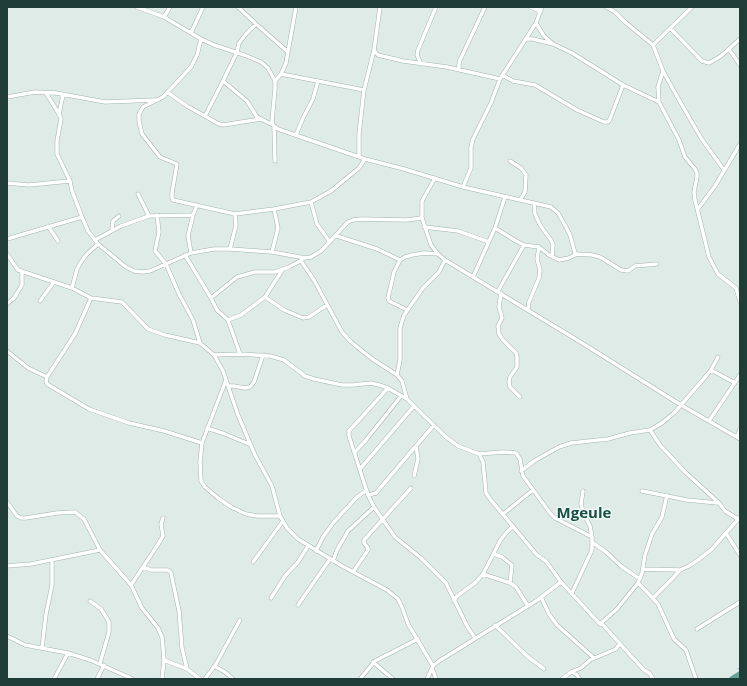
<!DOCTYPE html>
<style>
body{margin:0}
#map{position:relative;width:747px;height:686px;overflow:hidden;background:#dfebe7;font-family:"Open Sans",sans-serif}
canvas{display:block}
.frame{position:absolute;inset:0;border:8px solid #1f3c37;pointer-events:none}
</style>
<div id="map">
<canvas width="747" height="686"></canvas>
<div class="frame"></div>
</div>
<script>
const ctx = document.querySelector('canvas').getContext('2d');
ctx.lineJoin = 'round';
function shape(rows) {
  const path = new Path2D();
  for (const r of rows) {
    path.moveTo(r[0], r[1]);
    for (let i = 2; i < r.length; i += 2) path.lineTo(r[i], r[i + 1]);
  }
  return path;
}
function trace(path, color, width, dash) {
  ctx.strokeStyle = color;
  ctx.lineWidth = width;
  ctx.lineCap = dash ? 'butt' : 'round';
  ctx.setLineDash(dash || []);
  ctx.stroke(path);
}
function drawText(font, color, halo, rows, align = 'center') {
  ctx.font = font + ' "Open Sans",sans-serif';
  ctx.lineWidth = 3;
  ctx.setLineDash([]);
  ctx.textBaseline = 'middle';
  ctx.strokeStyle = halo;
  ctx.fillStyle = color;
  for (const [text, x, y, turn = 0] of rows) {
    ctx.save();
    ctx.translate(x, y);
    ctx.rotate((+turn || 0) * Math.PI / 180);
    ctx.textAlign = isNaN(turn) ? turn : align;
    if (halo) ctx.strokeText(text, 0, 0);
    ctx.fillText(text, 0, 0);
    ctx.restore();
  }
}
const stream = shape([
 [738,669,740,668]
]);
const minor = shape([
 [137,7,164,17,201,39,214,45,244,55,261,62,268,68,275,81,275,89,272,121,273,125,278,129,365,159,404,169,463,187,551,207,558,213,566,227,570,235,575,253,577,254,592,255,600,257,621,270,628,271,635,266,657,264],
 [238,7,256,24,246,34,239,43,237,52,223,81,247,101,257,117,273,125],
 [530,7,541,11],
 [606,7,615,12,625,22,653,45,663,71,674,91,701,138,724,170],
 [164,17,170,7],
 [536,23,544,36,553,44,572,53,623,85,659,102],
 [256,24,288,52],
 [670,28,702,61,709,63,721,56,740,39],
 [191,33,203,7],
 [201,39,197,55,191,67,163,97,143,107,139,114,139,121,142,134,160,157,177,164,172,193,172,198,173,200,235,214,274,209,311,202,331,191,359,168,365,159],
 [526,39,533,39,553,44],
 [653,45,692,7],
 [729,49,740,65],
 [374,50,378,55,382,56,403,61,447,67,500,79],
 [421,64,417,55,418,50,436,7],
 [459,70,459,64,460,60,485,7],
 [663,71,658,87,659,102,679,140,685,157,695,169,697,173,697,177,694,192,695,200,709,257,718,274,736,288,740,302],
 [281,74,364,90],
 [502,75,513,81,535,85,577,110,604,122,608,122,610,119,623,85],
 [275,81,281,74,286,63,296,7],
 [167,92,187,106,219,124,223,125,261,119],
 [46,93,59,114],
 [63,95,59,114,61,119,57,141,57,154,70,181,72,191,82,217,88,231,98,244,126,267,134,271,143,272,150,271,191,253,214,249,230,249,272,252,305,258,311,257,321,251,348,222,353,220,362,219,406,220,422,218],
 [7,97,35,92,56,93,105,102,156,100],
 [205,116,223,81],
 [274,126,275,161],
 [296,135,303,118,313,99,318,81],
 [359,157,359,134,364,90,374,50,380,7],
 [510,161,521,168,526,175,525,192,520,200],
 [435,178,422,201,422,218,431,245,438,254,445,260,582,343,681,405,740,439],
 [7,183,29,185,70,181],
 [463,187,471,168,471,147,473,139,491,103,500,79,536,23,542,7],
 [138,194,149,216],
 [311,202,317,224,330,242],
 [534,203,535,214,540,225,551,240,553,245,552,256],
 [698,209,715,186,740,144],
 [157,215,159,232,155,251,166,264,179,294,193,320,200,343],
 [48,226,58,241],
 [424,227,458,231,489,242],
 [495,228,516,241,524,245,539,247,549,255,559,260,569,258,577,254],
 [112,229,113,221,119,216],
 [337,236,377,249,400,260],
 [7,239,82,217],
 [95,240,121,226,149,216,193,215],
 [230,249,236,225,235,214],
 [272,252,278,228,274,209],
 [191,253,188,236,193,215,197,205],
 [7,254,18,270,72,288,91,298,122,302,148,329,165,335,200,343,214,355,223,371,238,415,255,455,272,486,280,516,287,528,298,539,342,566,387,590,398,599,402,607,408,624,433,666],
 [185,255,211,298,217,310,228,320,240,354],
 [301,261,314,280,342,332,351,342,371,358,397,375,402,381,407,399],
 [473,277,495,228,505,197],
 [72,288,77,269,81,262,86,255,98,244],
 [498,291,524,245],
 [501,293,499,307,502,318,498,326,499,334,503,340,516,353,517,356,517,367,510,377,509,382,510,387,520,397],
 [265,297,284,310,303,318,309,317,327,305],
 [91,298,75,334,47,377,46,381,47,384,89,409,129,423,164,431,202,443],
 [211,298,237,277,255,272,275,272,289,267,302,260],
 [40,301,54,282],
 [7,304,14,298,22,285,22,272],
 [528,309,529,302,539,278,540,270,537,259,539,247],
 [407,310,389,301,388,298,394,272,400,260,405,257,412,255,424,253,438,254],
 [228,320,241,315,265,297,283,269],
 [7,351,28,368,47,377],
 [214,355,240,354,270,356,284,360,305,376,314,379,342,385,353,385,371,383,379,385,388,388,407,399,446,437,458,446,479,454,483,462,486,493,490,499,537,555,546,561,561,582,600,624,603,625,643,669,650,674,653,679],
 [711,370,735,383],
 [397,375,400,360,400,328,404,315,423,288,439,272,445,260],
 [226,380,202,443,200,462,201,481,205,487,218,498,231,507,246,514,257,516,280,516],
 [229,386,234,386,245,388,250,387,254,382,263,355],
 [388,388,349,431,349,436,368,495,374,507,395,537,421,558,446,583,467,626,475,638],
 [709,421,740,375],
 [207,428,225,434,251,445],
 [650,430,660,445,685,472,719,503,725,511,738,519],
 [737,437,740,429],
 [355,452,366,440,401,396],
 [479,454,503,452,516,453,520,459,523,476,550,513,555,518,592,537],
 [360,469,414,406],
 [521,471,534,461,559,447,571,443,608,439,630,433,650,430,662,423,674,413,701,382,711,370,718,357],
 [414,476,418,459,416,446,434,425],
 [642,491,687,500,718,503],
 [368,495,376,493,415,447],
 [7,502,17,516,21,518,26,518,57,513,75,512,84,519,100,550,131,585,142,608,158,628,162,637,163,648,164,660,162,679],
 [503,514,533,490],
 [726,533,740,555],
 [592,542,606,552,622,567,640,579],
 [316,551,323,537,333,523,357,497,367,490],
 [494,554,502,557,512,565,510,583],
 [333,561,337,550,348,531,374,507],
 [253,562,283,521],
 [7,566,31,564,100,550],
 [143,567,151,570,168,570,171,573,179,611,182,648,187,669],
 [643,569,680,570,689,566,698,560,712,549,740,517],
 [353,572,368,550,368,548,364,543,364,540,411,488],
 [483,574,510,583,516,587,528,606],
 [638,583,646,591,658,604,674,639,686,650,696,679],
 [131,585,157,546,163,536,161,524,163,518],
 [572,593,592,550,592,537,590,526,583,512,581,504,583,491],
 [541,597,549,614,557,625,594,658],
 [271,598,285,576,298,562,308,546],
 [653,598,671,580,680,570],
 [90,601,101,609,109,622,109,632,100,663],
 [454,601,457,596,475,583,483,574,500,541,505,534,513,526],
 [298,605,330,559],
 [600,624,617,609,638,583,642,573,645,555,652,534,662,517,667,495],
 [495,625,527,656,544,669],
 [697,629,740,602],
 [7,636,25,645,68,653,90,660,133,679],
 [42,648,46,614,52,585,52,560],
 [164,660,187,669,200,679],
 [373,662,393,679],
 [214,666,225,672,233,679],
 [432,668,436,679],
 [571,672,576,674,580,679],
 [54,679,68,653],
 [97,679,104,665],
 [205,679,216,664,240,620],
 [360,679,375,661,418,639],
 [427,679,433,666,439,661,536,601,561,582],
 [562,679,571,672,581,668,590,660,616,649,620,643]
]);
const primary = shape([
 [732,679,740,674]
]);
const quarterNames = [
 ["Mgeule",584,514]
];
trace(stream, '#83c1d4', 1);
trace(minor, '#a2b3af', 4.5);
trace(primary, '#c0c8c7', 6);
trace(minor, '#fff', 3.5);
trace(primary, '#61a398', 5.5);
drawText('bold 15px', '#1a4f46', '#eff8f4', quarterNames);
</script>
